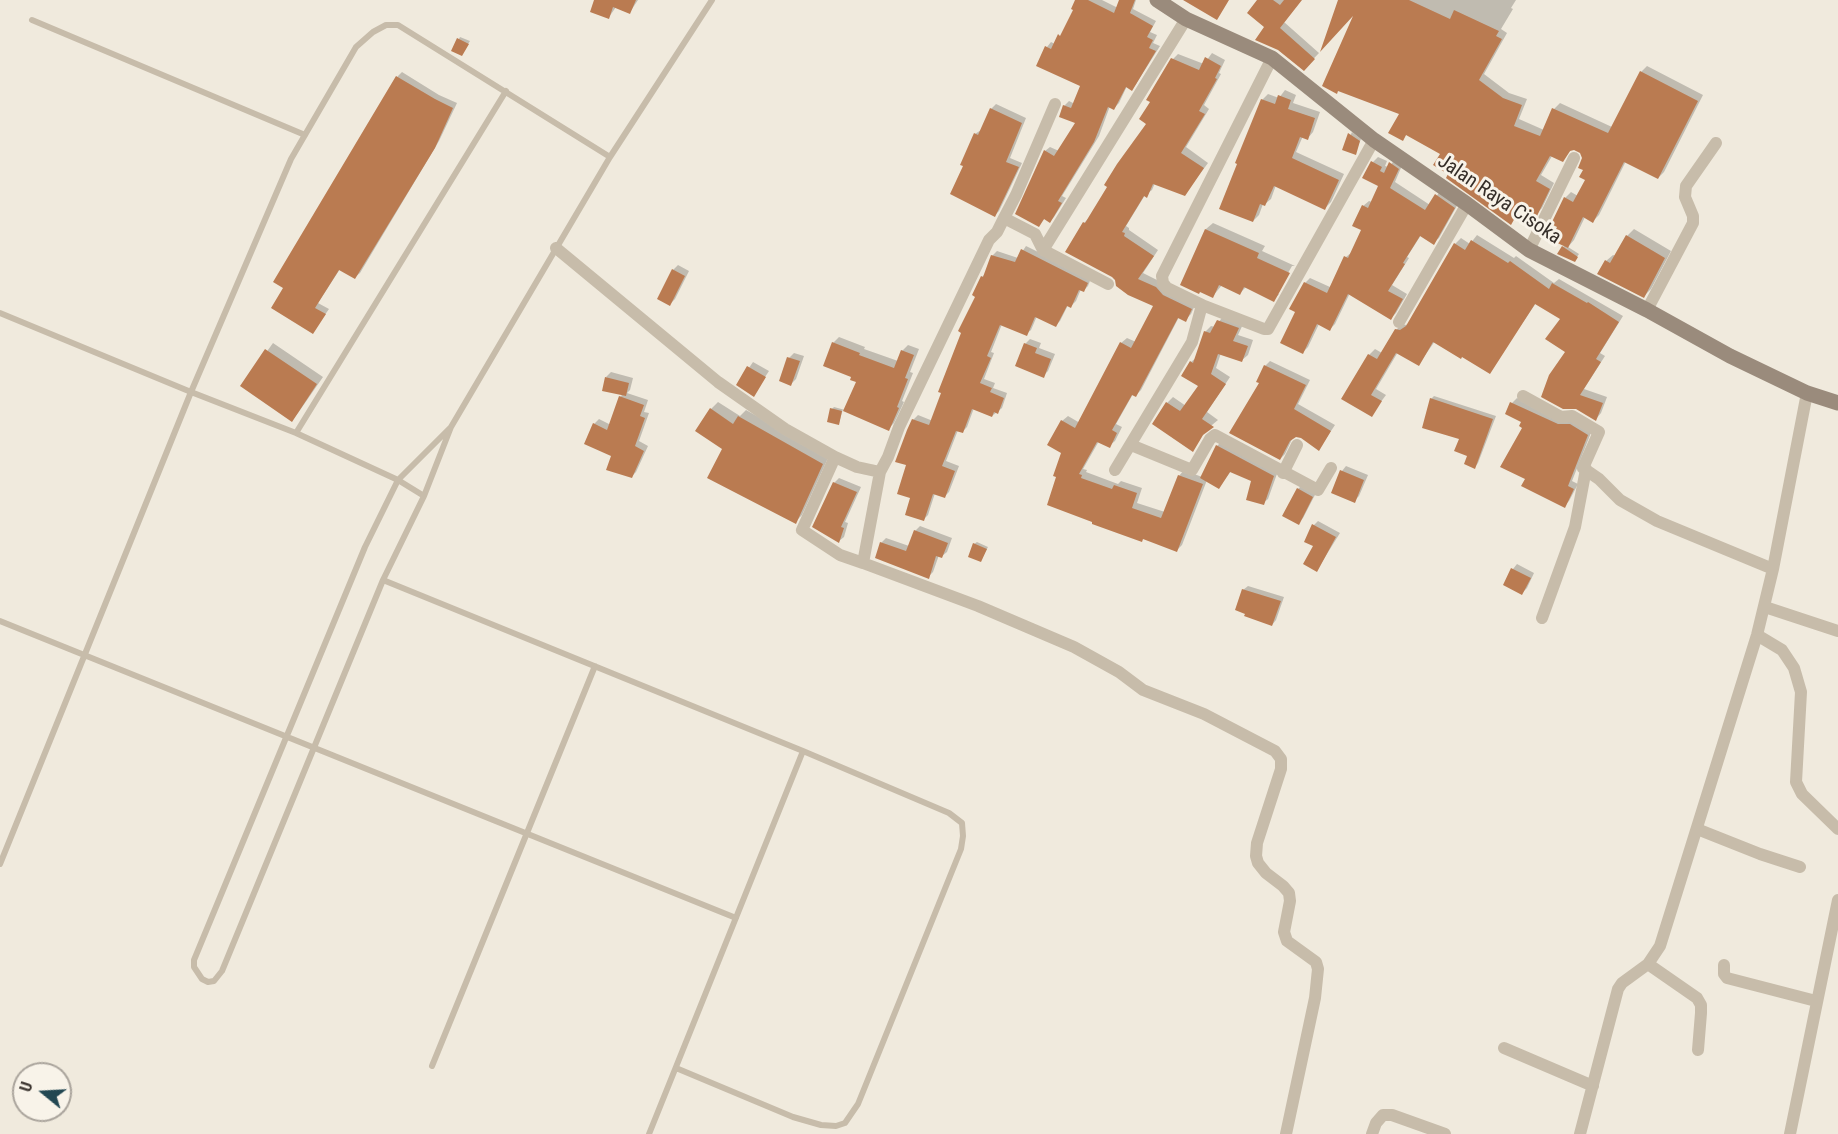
<!DOCTYPE html>
<style>
body{margin:0}
#map{position:relative;width:1838px;height:1134px;overflow:hidden;background:#f0eadd;font-family:"Roboto Condensed",sans-serif}
canvas{display:block}
.north{position:absolute;left:12px;top:1062px;width:60px;height:60px;box-sizing:border-box;background:#f8f3e9;border:2px solid #aaa49c;border-radius:50%;rotate:288deg;font-size:16px;font-weight:700;line-height:24px;text-align:center;color:#352e29}
.north::after{content:'';display:block;margin:auto;width:21px;height:27px;background:#224752;clip-path:polygon(50% 0,100% 100%,50% 72%,0 100%)}
</style>
<div id="map">
<canvas width="1838" height="1134"></canvas>
<div class="north">U</div>
</div>
<script>
const ctx = document.querySelector('canvas').getContext('2d');
ctx.lineJoin = 'round';
function fill(path, color) {
  ctx.fillStyle = color;
  ctx.fill(path, 'evenodd');
}
function shape(rows) {
  const path = new Path2D();
  for (const r of rows) {
    path.moveTo(r[0], r[1]);
    for (let i = 2; i < r.length; i += 2) path.lineTo(r[i], r[i + 1]);
  }
  return path;
}
function trace(path, color, width, dash) {
  ctx.strokeStyle = color;
  ctx.lineWidth = width;
  ctx.lineCap = dash ? 'butt' : 'round';
  ctx.setLineDash(dash || []);
  ctx.stroke(path);
}
function drawText(font, color, halo, rows, align = 'center') {
  ctx.font = font + ' "Roboto Condensed",sans-serif';
  ctx.lineWidth = 6;
  ctx.setLineDash([]);
  ctx.textBaseline = 'middle';
  ctx.strokeStyle = halo;
  ctx.fillStyle = color;
  for (const [text, x, y, turn = 0] of rows) {
    ctx.save();
    ctx.translate(x, y);
    ctx.rotate((+turn || 0) * Math.PI / 180);
    ctx.textAlign = isNaN(turn) ? turn : align;
    if (halo) ctx.strokeText(text, 0, 0);
    ctx.fillText(text, 0, 0);
    ctx.restore();
  }
}
const shadow = shape([
 [596,0,638,0,630,12,616,7,609,17],
 [1077,0,1102,0,1118,8,1121,0,1136,0,1133,9,1156,21,1150,32,1157,35,1153,43,1160,46,1136,84,1132,89,1127,86,1119,103,1114,108,1110,106,1099,136,1062,196,1066,198,1054,217,1050,221,1045,218,1039,225,1045,151,1050,147,1059,151,1077,122,1064,106,1069,101,1075,104,1082,86,1047,47,1051,42,1055,44,1064,31,1076,10],
 [1259,0,1301,0,1284,22,1319,53,1304,69,1266,27],
 [1341,0,1516,0,1511,8,1513,9,1501,29,1507,33,1484,74,1509,93,1527,99,1519,119,1544,130,1554,109,1560,103,1612,127,1641,72,1647,66,1703,95,1664,172,1658,178,1626,161,1599,215,1593,221,1585,217,1574,240,1568,247,1579,254,1576,258,1563,247,1565,245,1559,227,1565,198,1571,192,1578,196,1587,180,1584,158,1578,149,1571,150,1563,160,1552,156,1541,175,1554,183,1542,208,1536,214,1523,206,1511,223,1450,174,1442,153,1407,134,1402,139,1401,113,1357,11],
 [460,37,470,41,462,54,453,50],
 [1212,53,1225,60,1219,73,1221,74,1204,105,1209,109,1186,147,1208,163,1185,194,1155,183,1152,190,1145,195,1126,226,1129,228,1129,230,1158,250,1143,273,1161,282,1196,303,1191,314,1185,320,1179,317,1141,390,1136,395,1133,394,1116,424,1122,427,1115,441,1109,446,1099,441,1083,469,1087,470,1086,472,1118,484,1121,481,1142,488,1137,503,1165,512,1179,476,1184,470,1202,477,1217,446,1222,441,1278,471,1268,499,1263,503,1253,481,1231,471,1219,487,1207,480,1182,545,1176,551,1144,538,1093,523,1063,452,1062,421,1068,416,1080,423,1121,343,1127,338,1136,342,1155,306,1117,279,1084,223,1090,217,1148,124,1152,102,1173,59,1178,54,1204,64],
 [402,72,439,95,457,103,439,141,360,273,355,277,340,269,318,303,329,309,313,332,285,287,275,281,398,76],
 [1285,90,1296,95,1293,103,1320,112,1313,132,1308,138,1303,136,1296,152,1344,174,1331,202,1325,208,1276,185,1271,199,1265,204,1263,204,1259,215,1253,221,1262,100,1268,94,1279,98],
 [996,104,1026,118,1010,158,1022,163,999,211,995,215,965,165,975,134,981,130,991,109],
 [1352,132,1361,139,1355,153,1344,149],
 [1378,157,1387,161,1385,166,1389,167,1396,158,1403,163,1395,182,1430,205,1441,190,1459,202,1439,238,1433,243,1421,235,1407,257,1409,258,1392,285,1407,294,1396,313,1391,318,1350,293,1335,324,1330,329,1319,324,1308,347,1303,352,1297,311,1305,283,1310,278,1330,287,1346,257,1352,252,1363,229,1363,206,1369,201,1372,202,1380,185,1373,162],
 [1213,223,1265,246,1262,251,1295,266,1292,266,1276,294,1279,294,1274,300,1246,287,1240,293,1222,285,1213,296,1182,284,1206,229],
 [1634,229,1671,251,1651,289,1644,296,1606,261,1613,255,1616,256,1627,236],
 [1477,235,1514,258,1516,256,1554,283,1559,279,1623,316,1600,353,1605,356,1584,389,1607,397,1601,413,1596,419,1577,407,1562,318,1536,303,1489,372,1435,341,1419,364,1398,352,1376,389,1386,395,1371,415,1343,398,1369,355,1375,349,1382,353,1396,330,1402,324,1406,325,1409,323,1455,244,1461,238,1470,244],
 [1026,246,1091,278,1088,286,1084,290,1081,289,1076,301,1071,306,1068,305,1060,321,1056,325,1037,316,1031,330,1026,334,1002,324,991,352,994,353,984,379,995,383,993,388,1007,393,1002,408,992,416,974,408,967,427,962,432,958,430,946,461,959,466,949,492,944,497,935,493,928,515,924,519,912,497,908,465,913,420,918,415,933,421,977,296,982,277,986,273,992,256,997,251,1018,258],
 [678,265,689,271,675,299,670,304,673,270],
 [1224,315,1244,322,1238,335,1253,340,1248,355,1242,360,1221,353,1216,368,1230,377,1207,412,1218,420,1206,430,1193,450,1167,403,1173,397,1186,406,1200,386,1191,362,1197,357,1205,332,1211,326,1215,327],
 [839,337,865,347,864,349,898,361,902,351,908,345,919,349,910,372,913,373,902,401,904,402,894,423,888,429,843,409,839,423,832,409,834,407,845,410,858,381,833,343],
 [1030,339,1041,343,1039,348,1055,354,1048,371,1043,376,1025,344],
 [273,343,323,377,298,413,292,420,242,386],
 [794,353,804,356,796,379,791,384,789,358],
 [1270,361,1310,380,1298,404,1335,425,1319,449,1302,437,1293,437,1285,454,1280,459,1261,383,1265,366],
 [753,362,769,371,753,395,738,384],
 [611,372,633,378,630,390,627,393,648,400,644,412,649,413,639,441,648,446,636,472,631,477,613,455,594,424,599,419,611,425,620,397,623,394,606,377],
 [1434,396,1496,416,1478,463,1475,467,1461,438,1431,399],
 [1517,398,1541,410,1575,420,1592,430,1572,481,1578,484,1569,501,1564,506,1527,478,1523,421,1512,403],
 [718,402,740,416,746,410,829,456,802,515,795,522,724,448,711,409],
 [1346,466,1368,475,1359,496,1354,501,1342,471],
 [839,478,861,487,845,522,848,523,844,537,839,541,834,483],
 [1303,484,1317,491,1303,518,1298,523,1298,489],
 [1318,521,1340,533,1317,570,1314,525],
 [920,526,952,538,947,552,942,556,939,555,933,572,928,577,881,543,886,538,909,546,915,531],
 [977,542,988,547,981,560,974,544],
 [1517,564,1534,573,1527,588,1522,593,1513,569],
 [1248,586,1284,597,1276,620,1272,625,1243,590]
]);
const building = shape([
 [594,0,636,0,630,14,613,7,609,19,590,12],
 [1075,0,1088,0,1114,13,1119,0,1135,0,1130,13,1153,26,1147,37,1153,40,1149,48,1156,51,1132,91,1126,87,1114,110,1108,107,1094,142,1058,201,1062,203,1050,223,1044,219,1039,227,1015,214,1044,150,1054,156,1075,123,1059,117,1063,105,1071,108,1080,86,1036,66,1045,46,1051,49,1058,34,1060,36,1073,10,1071,9],
 [1183,0,1229,0,1217,20],
 [1257,0,1273,0,1280,5,1284,0,1302,0,1280,28,1315,59,1304,71,1278,50,1255,40,1264,27,1247,13],
 [1338,0,1409,0,1450,19,1454,10,1499,31,1496,36,1502,39,1479,80,1503,98,1522,105,1514,126,1540,136,1552,108,1608,133,1640,71,1698,101,1658,179,1624,162,1593,223,1583,217,1568,248,1551,240,1557,227,1551,224,1564,197,1573,202,1585,180,1579,177,1583,170,1578,168,1582,158,1580,153,1574,150,1570,151,1563,162,1550,156,1536,181,1550,189,1537,216,1521,207,1511,225,1446,178,1448,174,1433,165,1440,154,1406,135,1403,141,1388,133,1399,114,1338,91,1337,94,1322,86,1353,16,1320,52],
 [457,38,469,44,462,56,451,51],
 [1205,57,1221,66,1215,78,1217,79,1199,111,1205,114,1181,153,1204,168,1185,196,1153,184,1147,198,1144,196,1122,232,1125,233,1124,236,1154,256,1138,279,1156,287,1163,295,1192,309,1186,322,1178,318,1136,397,1132,395,1112,430,1117,433,1110,448,1097,442,1079,474,1082,475,1081,478,1112,489,1114,485,1137,493,1132,508,1161,518,1178,475,1203,484,1177,552,1143,539,1142,542,1092,524,1092,522,1047,505,1056,477,1053,476,1061,453,1047,445,1061,420,1075,428,1120,342,1131,348,1153,306,1128,295,1116,286,1115,280,1112,277,1065,252,1083,222,1085,223,1107,187,1104,185,1117,164,1146,124,1139,119,1150,102,1146,100,1171,58,1199,70],
 [396,76,435,99,453,108,435,148,355,279,339,270,315,308,326,314,313,334,271,308,283,288,273,282],
 [1278,95,1291,100,1288,109,1315,118,1308,140,1300,137,1292,158,1339,180,1325,210,1274,186,1265,206,1260,204,1253,222,1219,209,1237,164,1235,163,1261,99,1275,104],
 [990,108,1022,123,1006,162,1019,167,995,217,950,194,963,166,960,165,974,133,978,135],
 [1348,133,1360,141,1356,155,1342,150],
 [1371,161,1382,167,1380,171,1384,173,1389,162,1399,169,1390,188,1425,210,1435,194,1455,208,1434,245,1420,236,1403,263,1405,264,1388,291,1403,299,1391,320,1348,294,1330,331,1317,324,1303,354,1280,343,1295,312,1289,309,1304,282,1327,293,1344,256,1348,258,1361,230,1352,226,1362,205,1368,208,1378,186,1362,178],
 [1205,229,1259,253,1257,258,1290,273,1274,302,1244,287,1240,295,1219,285,1213,298,1200,292,1199,294,1180,285],
 [1626,235,1665,258,1644,298,1597,274,1605,260,1610,263],
 [1471,240,1508,263,1510,261,1549,289,1552,283,1587,303,1588,302,1619,322,1596,359,1601,362,1580,395,1603,403,1596,421,1576,409,1563,409,1541,397,1549,375,1565,352,1545,339,1560,319,1535,304,1490,374,1462,357,1461,359,1433,342,1419,366,1396,353,1371,395,1382,401,1372,417,1341,399,1368,354,1377,359,1395,329,1400,330,1406,326,1454,243,1465,250],
 [1562,246,1578,257,1575,262,1557,254],
 [1021,249,1088,283,1084,292,1079,290,1071,308,1067,306,1056,327,1035,317,1027,336,1000,325,987,356,991,358,980,383,992,388,990,392,1004,398,998,414,994,412,992,417,972,409,963,433,956,431,942,466,955,471,945,498,933,494,924,521,905,515,910,498,897,494,906,465,895,462,907,430,912,419,929,425,941,393,938,392,961,333,958,331,975,297,972,295,981,276,983,277,991,255,1015,262],
 [672,269,685,276,670,306,657,299],
 [1217,320,1239,328,1233,341,1248,346,1242,362,1218,354,1211,374,1226,384,1202,419,1214,427,1203,435,1193,452,1152,424,1166,402,1180,411,1198,386,1181,376,1190,361,1193,363,1204,331,1210,333],
 [832,342,860,353,859,355,894,368,901,350,914,355,905,378,908,379,897,407,899,408,889,431,843,411,856,382,850,380,851,377,823,366],
 [1024,343,1037,348,1035,353,1051,359,1044,378,1015,366],
 [265,349,317,384,292,422,240,386],
 [787,357,800,361,791,386,779,381],
 [1264,365,1306,385,1294,409,1331,431,1319,451,1301,438,1296,437,1290,441,1280,460,1229,433,1259,383,1256,382],
 [747,366,766,377,754,397,736,385],
 [605,377,629,383,626,396,602,391],
 [619,396,644,405,640,416,645,418,635,446,644,451,632,478,606,470,611,456,584,444,593,423,607,430],
 [1430,398,1493,419,1475,469,1464,464,1467,456,1454,451,1459,439,1422,428],
 [1510,402,1558,424,1570,424,1588,435,1568,486,1574,489,1565,508,1521,486,1525,479,1500,467,1522,428,1519,426,1521,422,1505,414],
 [710,408,733,424,738,416,823,464,796,524,707,478,722,449,695,431],
 [830,408,842,411,839,425,827,422],
 [1216,445,1274,476,1264,505,1246,500,1251,481,1230,472,1219,489,1200,478],
 [1340,470,1364,480,1355,503,1331,493],
 [833,482,857,492,841,527,844,528,839,543,812,527],
 [1297,488,1313,497,1299,525,1282,516],
 [1312,524,1336,537,1317,572,1303,564,1313,546,1304,542],
 [914,530,948,543,942,558,936,556,929,579,875,558,880,542,906,551],
 [973,543,987,549,981,562,968,557],
 [1511,568,1531,578,1522,595,1503,585],
 [1242,589,1281,601,1272,626,1244,616,1245,614,1235,610]
]);
const lane = shape([
 [32,20,305,135],
 [0,313,191,392,296,433,398,480,424,496],
 [451,427,398,480,365,547,194,960,194,967,202,979,208,982,214,981,222,971,383,580,424,496,451,427,610,157,712,0],
 [296,433,506,91],
 [383,580,803,751,949,813,962,823,963,836,961,849,858,1104,845,1123,836,1126,821,1125,793,1117,676,1068],
 [0,621,736,918],
 [0,864,191,392,291,159,356,47,373,32,386,25,398,25,610,157],
 [432,1066,595,666],
 [649,1134,803,751]
]);
const street = shape([
 [1186,19,1043,250,1035,234,1004,218,997,232,989,240,899,427,888,457,880,472,863,563,978,606,1074,647,1119,672,1143,690,1204,714,1275,751,1281,759,1281,769,1257,843,1256,856,1258,863,1266,873,1283,886,1289,893,1290,901,1284,932,1287,941,1316,962,1318,969,1315,998,1286,1134],
 [1004,218,1016,195,1055,104],
 [556,248,718,382,785,429,835,457,857,467,880,472],
 [1043,250,1108,284],
 [1529,250,1574,158],
 [1202,305,1264,329,1268,329,1374,140],
 [1647,310,1693,223,1693,216,1685,197,1686,186,1716,143],
 [1399,322,1467,204],
 [1523,396,1561,417,1572,416,1599,432,1583,468,1599,479,1620,500,1657,521,1773,569],
 [1131,445,1192,470,1210,439,1215,435,1318,490,1331,468],
 [835,457,802,530,840,555,863,563],
 [1115,470,1192,342,1202,305,1167,288,1163,283,1162,276,1272,58],
 [1283,473,1297,445],
 [1765,607,1838,631],
 [1542,618,1575,527,1586,469],
 [1757,635,1782,650,1794,668,1801,692,1796,782,1802,794,1838,829],
 [1697,829,1760,854,1800,867],
 [1648,964,1697,998,1701,1005,1701,1013,1698,1050],
 [1724,965,1724,974,1727,978,1816,1001],
 [1504,1048,1593,1086],
 [1372,1134,1376,1123,1383,1115,1392,1115,1445,1134],
 [1580,1134,1618,989,1622,983,1648,964,1660,946,1757,635,1773,569,1807,393],
 [1790,1134,1838,900]
]);
const secondary = shape([
 [1157,0,1186,19,1272,58,1374,140,1467,204,1529,250,1647,310,1730,356,1807,393,1838,403]
]);
const streetNames = [
 ["Jalan Raya Cisoka",1499,200,34]
];
fill(shadow, '#0003');
fill(building, '#ba7b51');
trace(lane, '#c7bcaa', 6);
trace(street, '#c7bcaa', 12);
trace(secondary, '#9a8b7c', 15);
drawText('20px', '#352e29', '#f8f3e9', streetNames);
</script>
